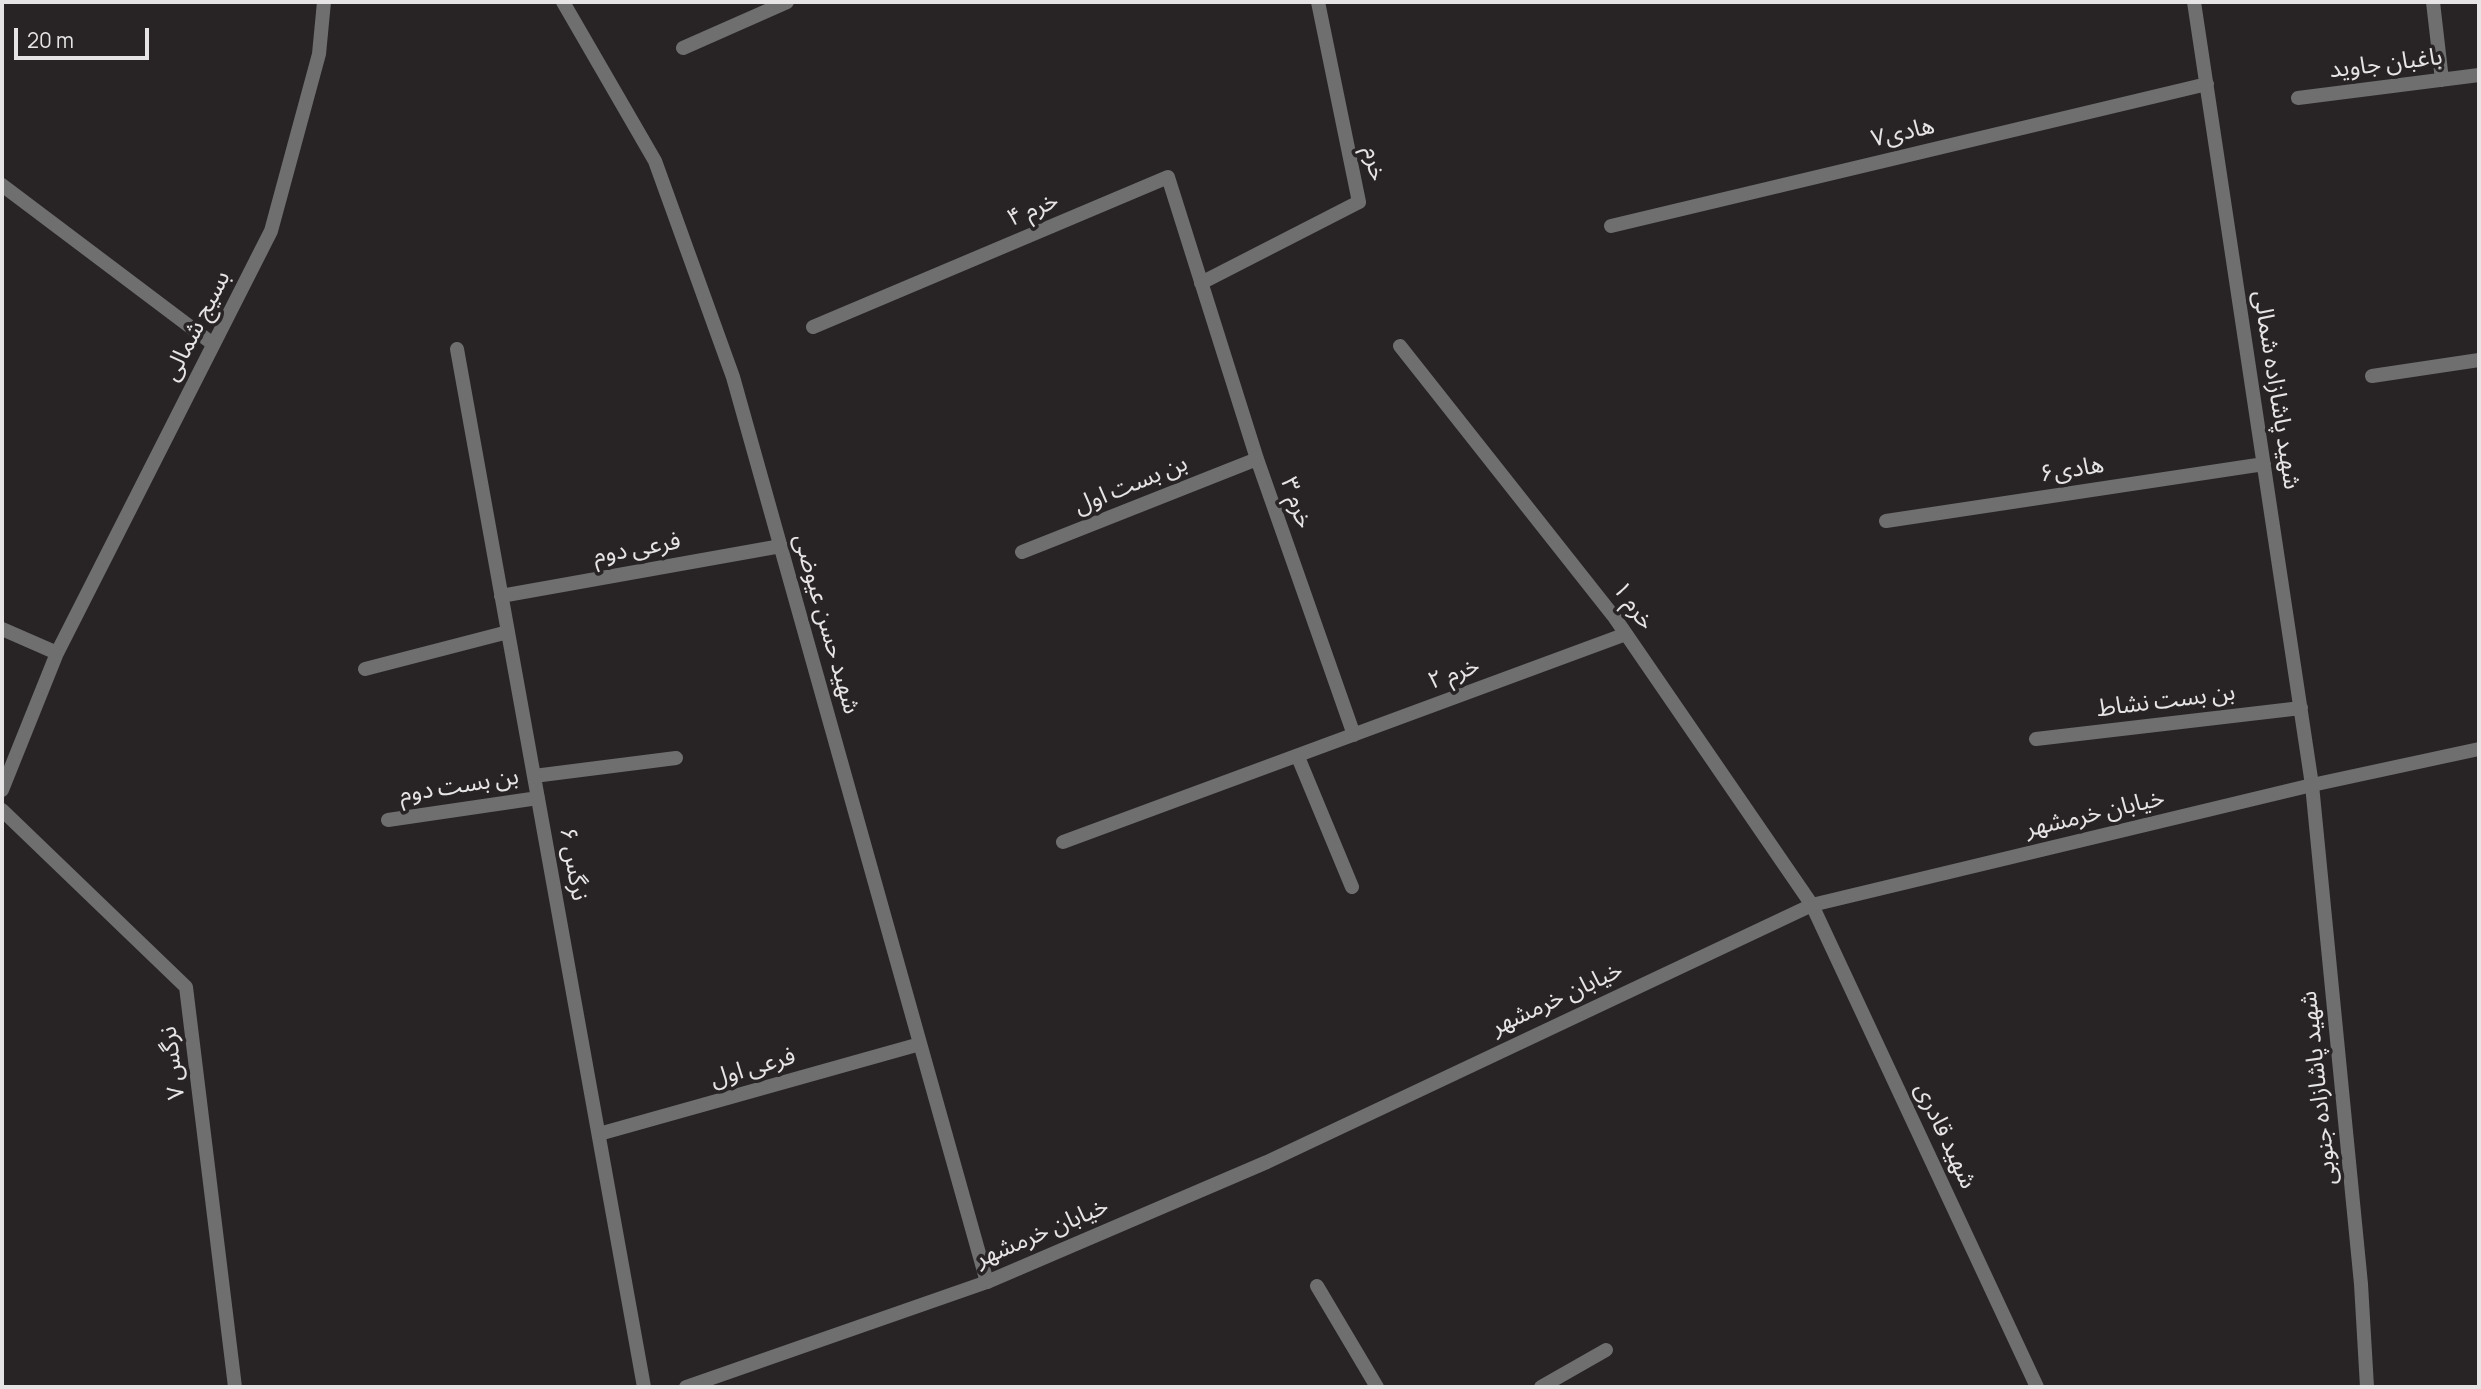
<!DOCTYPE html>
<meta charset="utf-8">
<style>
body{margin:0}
#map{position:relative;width:2481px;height:1389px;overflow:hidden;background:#282425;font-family:Manrope,sans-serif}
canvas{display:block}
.frame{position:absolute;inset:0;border:4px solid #e6e4e4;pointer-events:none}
.scale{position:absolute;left:14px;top:28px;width:135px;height:32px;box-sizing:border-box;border:4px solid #e6e4e4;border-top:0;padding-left:9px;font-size:21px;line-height:24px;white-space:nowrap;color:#e6e4e4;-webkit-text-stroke:5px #282425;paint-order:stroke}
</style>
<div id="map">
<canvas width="2481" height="1389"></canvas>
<div class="frame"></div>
<div class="scale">20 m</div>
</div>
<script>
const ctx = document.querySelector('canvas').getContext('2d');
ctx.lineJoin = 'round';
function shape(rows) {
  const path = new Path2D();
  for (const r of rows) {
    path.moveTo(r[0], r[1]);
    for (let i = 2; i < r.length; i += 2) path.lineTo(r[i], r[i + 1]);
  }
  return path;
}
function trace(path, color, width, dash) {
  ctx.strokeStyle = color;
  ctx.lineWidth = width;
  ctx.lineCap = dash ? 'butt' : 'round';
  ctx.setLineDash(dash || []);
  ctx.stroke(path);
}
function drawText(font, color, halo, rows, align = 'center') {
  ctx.font = font + ' Manrope,"Noto Sans Arabic",sans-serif';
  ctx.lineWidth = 7;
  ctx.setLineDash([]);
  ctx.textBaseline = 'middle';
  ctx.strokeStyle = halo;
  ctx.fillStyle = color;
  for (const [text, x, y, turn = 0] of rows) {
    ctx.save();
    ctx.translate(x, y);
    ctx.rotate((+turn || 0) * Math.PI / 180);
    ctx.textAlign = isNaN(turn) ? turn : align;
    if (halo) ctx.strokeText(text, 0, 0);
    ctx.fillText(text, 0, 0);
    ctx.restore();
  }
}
const minor = shape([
 [563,2,655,161,733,377,987,1282],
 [2194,2,2312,785,2361,1284,2367,1387],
 [2433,2,2442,80],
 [683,48,787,2],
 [2298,98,2479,75],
 [2,185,213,344],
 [1611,226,2207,84],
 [1201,283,1359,202,1318,2],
 [813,327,1168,177,1257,459,1354,735],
 [1400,346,1615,618,1812,905,2037,1387],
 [457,349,644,1387],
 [2372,376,2479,360],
 [1886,521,2264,464],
 [1022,552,1257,459],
 [501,596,781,546],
 [365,669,508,632],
 [2036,739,2301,708],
 [1298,757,1352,887],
 [534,776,676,758],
 [2,810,186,987,235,1387],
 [388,820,538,798],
 [1063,842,1626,634],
 [599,1134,920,1044],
 [1317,1286,1377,1387],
 [1541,1387,1606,1350]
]);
const tertiary = shape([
 [2,629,57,653,2,790],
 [57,653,271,231,319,54,324,2],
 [686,1387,987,1282,1267,1162,1812,905,2312,785,2479,749]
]);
const streetNames = [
 ["باغبان جاوید",2386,64,-7],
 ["هادی۷",1903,133,-13],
 ["خرم",1374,164,79],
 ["خرم ۴",1033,210,-23],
 ["بسیج شمالی",197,326,-63],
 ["شهید پاشازاده شمالی",2276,390,81],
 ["هادی۶",2072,470,-9],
 ["بن بست اول",1131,485,-22],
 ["خرم ۳",1296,503,70],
 ["فرعی دوم",637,549,-10],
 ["خرم ۱",1633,606,54],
 ["شهید حسن عیوضی",826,624,74],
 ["خرم ۲",1454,674,-20],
 ["بن بست نشاط",2166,701,-7],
 ["بن بست دوم",459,786,-9],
 ["خیابان خرمشهر",2095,814,-13],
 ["نرگس ۶",573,864,80],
 ["خیابان خرمشهر",1557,999,-25],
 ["نرگس ۷",173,1063,-97],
 ["فرعی اول",753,1068,-16],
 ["شهید پاشازاده جنوبی",2319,1088,-96],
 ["شهید قادری",1945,1136,65],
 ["خیابان خرمشهر",1042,1233,-23]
];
trace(minor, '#6e6f6e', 14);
trace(tertiary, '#6e6f6e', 14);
drawText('24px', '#e6e4e4', '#282425', streetNames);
</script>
